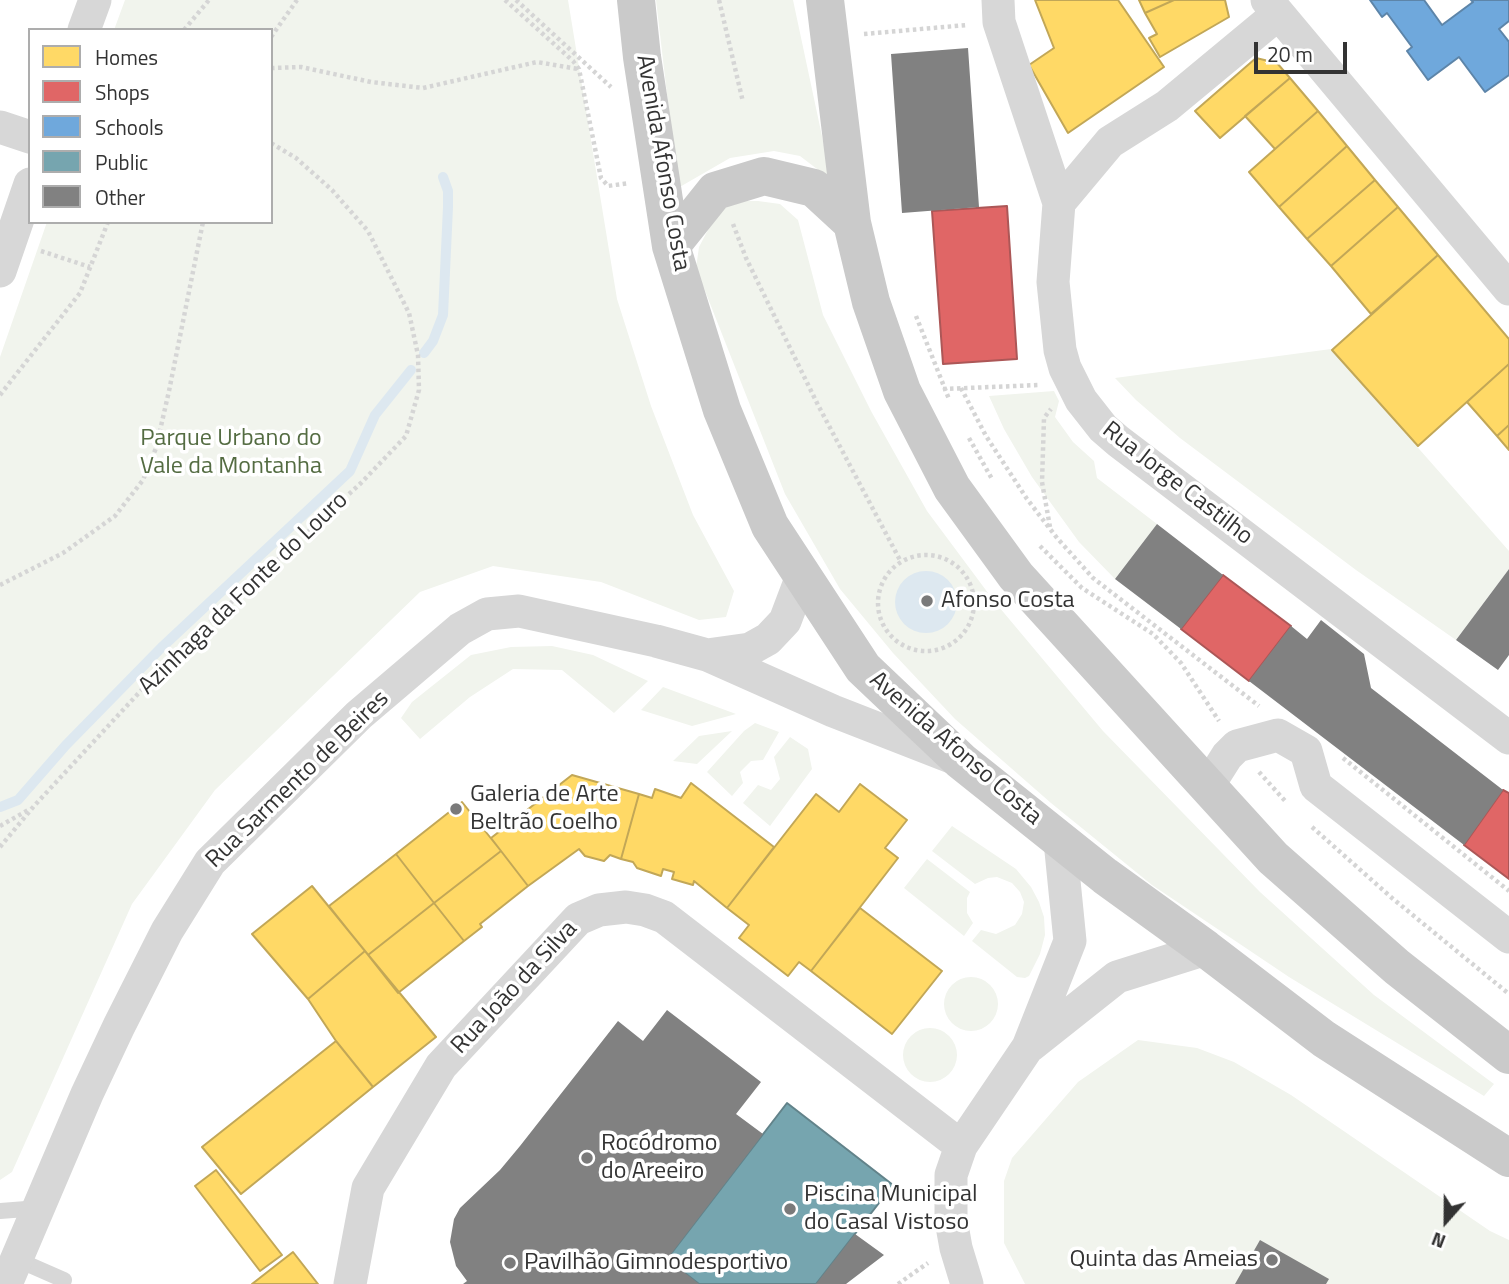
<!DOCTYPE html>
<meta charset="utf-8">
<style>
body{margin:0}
#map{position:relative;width:1509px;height:1284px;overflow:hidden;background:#fff;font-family:"Titillium Web",sans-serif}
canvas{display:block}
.legend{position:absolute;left:28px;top:28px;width:245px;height:196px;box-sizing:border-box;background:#fff;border:2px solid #adadad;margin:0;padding:9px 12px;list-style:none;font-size:21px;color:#333}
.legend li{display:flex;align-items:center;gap:14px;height:35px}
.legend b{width:35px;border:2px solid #adadad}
.north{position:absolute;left:1411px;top:1186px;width:70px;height:70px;-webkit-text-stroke:5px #fff;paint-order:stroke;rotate:201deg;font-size:19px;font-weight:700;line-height:28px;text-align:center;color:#333}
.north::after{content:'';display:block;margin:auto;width:24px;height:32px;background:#333;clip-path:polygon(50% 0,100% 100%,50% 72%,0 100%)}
.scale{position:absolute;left:1254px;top:42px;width:93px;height:32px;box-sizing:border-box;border:4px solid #333;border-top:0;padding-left:9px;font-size:21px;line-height:24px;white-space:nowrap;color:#333;-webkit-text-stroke:5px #fff;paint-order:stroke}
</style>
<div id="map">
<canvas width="1509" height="1284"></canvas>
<ul class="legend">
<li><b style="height:19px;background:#ffd966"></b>Homes</li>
<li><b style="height:19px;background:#e06666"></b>Shops</li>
<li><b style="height:19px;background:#6fa8dc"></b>Schools</li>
<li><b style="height:19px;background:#76a5af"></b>Public</li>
<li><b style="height:19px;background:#818181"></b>Other</li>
</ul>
<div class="north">N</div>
<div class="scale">20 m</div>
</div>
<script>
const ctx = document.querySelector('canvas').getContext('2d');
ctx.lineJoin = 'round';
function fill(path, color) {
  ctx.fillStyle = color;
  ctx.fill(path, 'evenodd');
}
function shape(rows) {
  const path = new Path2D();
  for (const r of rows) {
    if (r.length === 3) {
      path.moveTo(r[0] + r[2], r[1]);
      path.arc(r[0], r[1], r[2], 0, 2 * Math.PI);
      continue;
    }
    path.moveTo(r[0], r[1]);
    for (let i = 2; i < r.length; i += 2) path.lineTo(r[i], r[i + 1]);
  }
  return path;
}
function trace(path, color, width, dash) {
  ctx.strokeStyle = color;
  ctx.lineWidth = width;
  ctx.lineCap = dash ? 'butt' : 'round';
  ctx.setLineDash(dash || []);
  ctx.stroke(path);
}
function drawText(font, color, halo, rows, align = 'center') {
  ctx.font = font + ' "Titillium Web",sans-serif';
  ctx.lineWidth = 7;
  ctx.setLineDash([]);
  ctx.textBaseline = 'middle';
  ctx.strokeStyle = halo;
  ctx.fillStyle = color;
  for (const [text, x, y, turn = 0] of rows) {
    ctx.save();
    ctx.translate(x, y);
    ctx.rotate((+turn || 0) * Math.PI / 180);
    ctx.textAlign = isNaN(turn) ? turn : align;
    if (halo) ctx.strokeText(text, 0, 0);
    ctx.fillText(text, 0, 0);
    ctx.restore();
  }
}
const green = shape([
 [125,0,568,0,617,299,651,406,693,515,734,591,726,617,699,620,601,582,493,566,420,592,215,790,132,904,12,1172,0,1180,0,357,47,222,271,222,271,30,114,30],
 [656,0,793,0,826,155,834,182,800,156,774,151,730,158,678,188],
 [741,201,758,201,780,204,798,220,823,315,871,411,927,511,994,601,1103,731,1260,892,1374,995,1494,1084,1484,1096,1289,977,1152,885,1051,803,955,719,893,653,840,589,785,494,696,268,699,247,710,226,722,209],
 [1331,349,1509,551,1509,569,1456,640,1356,570,1180,438,1136,400,1115,378],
 [1054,391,1059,401,1055,417,1073,442,1094,461,1097,478,1157,524,1115,579,1079,542,1032,477,1004,429,989,396],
 [552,646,593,655,648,681,614,713,562,670,513,669,470,697,420,739,401,718,412,702,471,655,511,647],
 [663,687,736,714,692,726,641,710],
 [755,723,779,732,763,760,751,761,740,772,743,783,732,796,707,772,744,731],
 [732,731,697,764,673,761,699,736],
 [790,737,808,749,812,769,770,826,743,803,758,785,771,790,780,779,774,757],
 [952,826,1016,869,1031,887,1039,902,1044,917,1045,935,1040,954,1029,976,1025,978,1017,977,972,941,981,930,996,934,1015,925,1022,914,1024,902,1020,892,1012,883,997,877,988,878,975,884,932,851],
 [927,859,970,892,967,898,967,913,973,923,964,936,904,888],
 [971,1004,27],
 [930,1055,27],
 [1138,1040,1197,1048,1234,1062,1291,1095,1490,1231,1509,1240,1509,1284,1025,1284,1004,1243,1004,1181,1012,1158,1078,1082]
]);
const water = shape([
 [926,602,31]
]);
const homes = shape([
 [1035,0,1118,0,1164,67,1068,133,1029,65,1054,48,1035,0],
 [1139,0,1174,0,1145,13,1139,0],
 [1174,0,1225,0,1229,17,1160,57,1149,38,1157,34,1145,13,1174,0],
 [1256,58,1277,63,1290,78,1220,138,1195,111,1256,58],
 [1290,78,1318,111,1275,149,1245,116,1290,78],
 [1318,111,1347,146,1279,207,1249,172,1318,111],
 [1347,146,1375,180,1307,239,1279,207,1347,146],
 [1375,180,1398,207,1331,266,1307,239,1375,180],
 [1398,207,1438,255,1371,314,1331,266,1398,207],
 [1438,255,1509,339,1509,364,1418,446,1332,350,1438,255],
 [1509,364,1509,425,1497,436,1467,402,1509,364],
 [1509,425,1509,450,1497,436,1509,425],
 [572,775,639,794,621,859,610,855,604,861,585,856,579,849,528,886,491,838,572,775],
 [691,783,774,847,727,908,694,881,693,885,672,879,674,872,663,869,661,876,637,868,633,862,621,859,639,794,652,798,655,789,681,798,691,783],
 [860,784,907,820,885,848,898,858,811,971,799,962,788,976,739,938,749,925,727,908,816,794,839,812,860,784],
 [462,802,501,851,434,903,396,854,462,802],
 [501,851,528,886,480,924,482,927,464,941,434,903,501,851],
 [396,854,434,903,368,955,329,906,396,854],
 [312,886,365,951,308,999,252,934,312,886],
 [434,903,464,941,398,993,368,955,434,903],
 [860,908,942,971,892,1034,811,971,860,908],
 [365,951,436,1037,373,1087,336,1041,308,999,365,951],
 [336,1041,373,1087,241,1194,202,1147,336,1041],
 [216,1170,282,1255,260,1271,195,1186,216,1170],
 [293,1252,318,1284,252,1284,293,1252]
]);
const shops = shape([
 [1007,206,1017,359,943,364,932,211,1007,206],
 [1223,575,1291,626,1249,681,1181,629,1223,575],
 [1503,790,1509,793,1509,879,1464,845,1503,790]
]);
const schools = shape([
 [1370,0,1424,0,1442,25,1473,2,1471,0,1509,0,1509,21,1499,29,1509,42,1509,75,1485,92,1459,57,1428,80,1407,51,1412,47,1387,13,1382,17,1370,0]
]);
const public = shape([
 [787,1103,893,1185,816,1284,699,1284,667,1259,787,1103]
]);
const stream = shape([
 [424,353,433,341,443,315,448,207,448,191,443,177],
 [0,807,18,800,66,745,161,648,350,471,375,415,411,370]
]);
const building = shape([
 [968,48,979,207,902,213,891,54],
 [1157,524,1223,575,1181,629,1115,579],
 [1509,569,1509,655,1498,670,1456,640],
 [1321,620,1364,654,1371,688,1503,790,1464,845,1249,681,1291,626,1307,639],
 [667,1010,761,1082,736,1114,763,1134,667,1259,699,1284,463,1284,467,1281,456,1266,450,1242,454,1219,460,1208,500,1170,520,1146,618,1021,643,1041],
 [855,1234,884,1255,846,1284,816,1284],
 [1260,1240,1329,1279,1326,1284,1235,1284]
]);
const path = shape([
 [505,0,573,61,579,69,601,178,608,186,629,183],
 [516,0,611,87],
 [719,0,743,102],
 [184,30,209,0],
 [864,34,967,25],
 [271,37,297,0],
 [271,68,301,67,371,82,423,88,537,62,578,69],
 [733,224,746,258,818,405,901,562],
 [41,251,90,267],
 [916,316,949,399],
 [961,388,986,436,1027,499,1057,538,1093,578,1259,706],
 [943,389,1039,385],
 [0,395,80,293,108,222],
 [969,438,992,479],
 [1050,527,1042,482,1044,418,1051,409],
 [1040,546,1082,588,1153,634,1181,663,1219,721],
 [926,603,48],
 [0,585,63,553,115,516,143,480,156,448,169,391,203,222],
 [1343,758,1509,891],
 [1259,772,1286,802],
 [0,826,30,809],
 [1312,827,1392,898,1509,994],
 [0,847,34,806,173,656,361,483,406,436,419,390,418,355,409,313,368,231,332,190,296,158,271,143],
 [898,1284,928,1263]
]);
const service = shape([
 [0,1211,39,1208],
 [16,1259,64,1280]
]);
const minor = shape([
 [998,0,999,22,1059,203,1053,282,1060,350,1065,368,1081,400,1103,428,1118,441,1509,738],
 [1267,0,1509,289],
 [84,30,95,0],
 [0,127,30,137],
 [1059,203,1110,142,1167,106,1278,14],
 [0,271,30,184],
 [707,655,750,649,768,639,785,621,802,576],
 [1208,786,1227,756,1237,746,1278,735,1306,751,1316,786,1509,937],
 [1030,1046,1117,977,1206,949],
 [6,1284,87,1094,119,1026,167,931,210,862,359,715,460,629,487,614,519,611,656,641,707,655,833,711,956,759],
 [350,1284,368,1188,441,1066,578,919,599,910,626,907,645,910,664,917,961,1146],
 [967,1284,956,1248,951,1220,951,1175,961,1146,1028,1047,1070,941,1060,841]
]);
const primary = shape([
 [636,0,642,57,671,246,722,410,770,526,863,668,961,761,1105,876,1206,949,1324,1039,1509,1158],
 [825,0,852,223,871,302,902,391,952,488,1016,576,1273,858,1397,967,1509,1055],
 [671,246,715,191,764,176,814,188,852,223]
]);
const markers = [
 [927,601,7,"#7a7a7a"],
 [456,809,7,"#7a7a7a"],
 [587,1158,7,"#7a7a7a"],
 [790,1209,7,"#7a7a7a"],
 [1272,1260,7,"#7a7a7a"],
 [510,1263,7,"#7a7a7a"]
];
const streetNames = [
 ["Avenida Afonso Costa",662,163,80],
 ["Rua Jorge Castilho",1177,484,38],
 ["Azinhaga da Fonte do Louro",244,594,-44],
 ["Avenida Afonso Costa",955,749,41],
 ["Rua Sarmento de Beires",298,780,-44],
 ["Rua João da Silva",515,988,-47]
];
const parkNames = [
 ["Parque Urbano do",231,439],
 ["Vale da Montanha",231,467]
];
const poiNames = [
 ["Afonso Costa",941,601],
 ["Galeria de Arte",470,795],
 ["Beltrão Coelho",470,823],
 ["Rocódromo",601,1144],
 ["do Areeiro",601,1172],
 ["Piscina Municipal",804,1195],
 ["do Casal Vistoso",804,1223],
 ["Quinta das Ameias",1258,1260,"right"],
 ["Pavilhão Gimnodesportivo",524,1263]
];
fill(green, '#f1f4ed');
fill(water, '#dde8f0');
fill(homes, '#ffd966');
trace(homes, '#c2a757', 2);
fill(shops, '#e06666');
trace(shops, '#ac5757', 2);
fill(schools, '#6fa8dc');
trace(schools, '#5d85a9', 2);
fill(public, '#76a5af');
trace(public, '#62838a', 2);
trace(stream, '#dde8f0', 10);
fill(building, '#818181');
trace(path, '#d5d5d5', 4.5, [3.5, 3.5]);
trace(service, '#d7d7d7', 16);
trace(minor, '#d7d7d7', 33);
trace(primary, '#cacaca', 38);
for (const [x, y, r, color] of markers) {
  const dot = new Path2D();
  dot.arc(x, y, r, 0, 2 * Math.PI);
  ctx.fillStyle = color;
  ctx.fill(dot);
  trace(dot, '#fff', 2.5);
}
drawText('24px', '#333', '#fff', streetNames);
drawText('24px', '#546c42', '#fff', parkNames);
drawText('24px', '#333', '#fff', poiNames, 'left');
</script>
